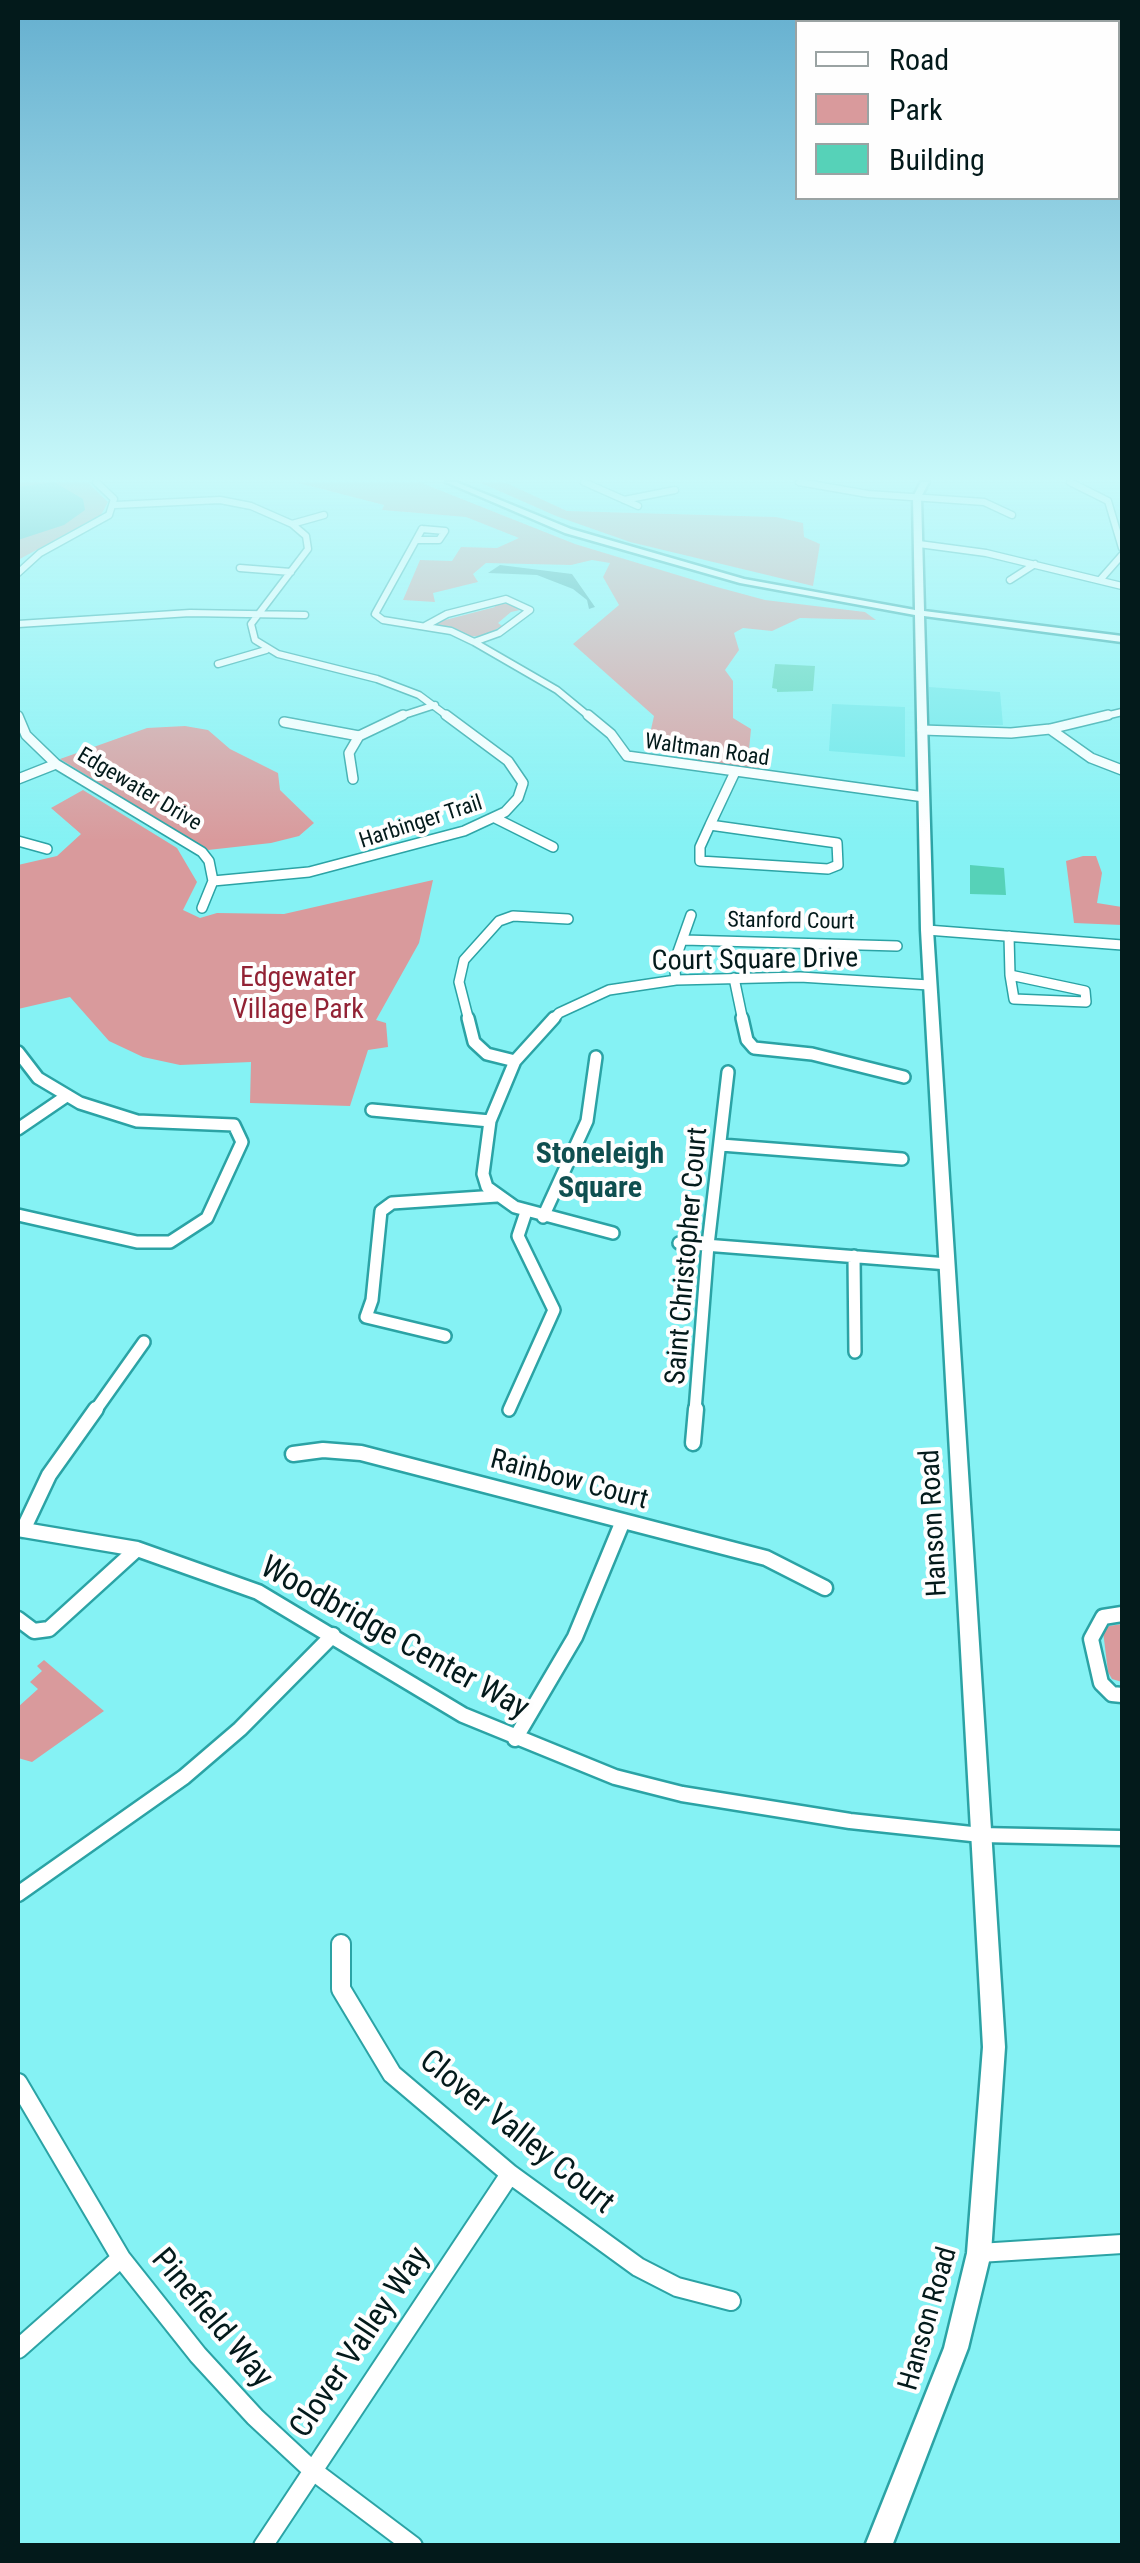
<!DOCTYPE html>
<style>
body{margin:0}
#map{position:relative;width:1140px;height:2563px;overflow:hidden;background:#85f2f4;font-family:"Roboto Condensed",sans-serif}
canvas{display:block}
.frame{position:absolute;inset:0;border:20px solid #031a1b;pointer-events:none}
.legend{position:absolute;left:795px;top:20px;width:325px;height:180px;box-sizing:border-box;background:#fefefe;border:2px solid #9aa3a3;margin:0;padding:12px 18px;list-style:none;font-size:30px;color:#031a1b}
.legend li{display:flex;align-items:center;gap:20px;height:50px}
.legend b{width:50px;border:2px solid #9aa3a3}
</style>
<div id="map">
<canvas width="1140" height="2563"></canvas>
<div class="frame"></div>
<ul class="legend">
<li><b style="height:12px;background:#fff"></b>Road</li>
<li><b style="height:28px;background:#d99a9c"></b>Park</li>
<li><b style="height:28px;background:#56d2b8"></b>Building</li>
</ul>
</div>
<script>
const ctx = document.querySelector('canvas').getContext('2d');
ctx.lineJoin = 'round';
function fill(path, color) {
  ctx.fillStyle = color;
  ctx.fill(path, 'evenodd');
}
function shape(rows) {
  const path = new Path2D();
  for (const r of rows) {
    path.moveTo(r[0], r[1]);
    for (let i = 2; i < r.length; i += 2) path.lineTo(r[i], r[i + 1]);
  }
  return path;
}
function trace(path, color, width, dash) {
  ctx.strokeStyle = color;
  ctx.lineWidth = width;
  ctx.lineCap = dash ? 'butt' : 'round';
  ctx.setLineDash(dash || []);
  ctx.stroke(path);
}
function drawText(font, color, halo, rows, align = 'center') {
  ctx.font = font + ' "Roboto Condensed",sans-serif';
  ctx.lineWidth = 8;
  ctx.setLineDash([]);
  ctx.textBaseline = 'middle';
  ctx.strokeStyle = halo;
  ctx.fillStyle = color;
  for (const [text, x, y, turn = 0] of rows) {
    ctx.save();
    ctx.translate(x, y);
    ctx.rotate((+turn || 0) * Math.PI / 180);
    ctx.textAlign = isNaN(turn) ? turn : align;
    if (halo) ctx.strokeText(text, 0, 0);
    ctx.fillText(text, 0, 0);
    ctx.restore();
  }
}
const built = shape([
 [929,687,1000,692,1003,725,930,726],
 [832,704,905,707,905,757,829,751]
]);
const green = shape([
 [18,482,87,482,108,502,101,515,18,560],
 [295,482,419,482,575,544,717,587,765,600,865,612,876,620,800,618,772,631,743,628,734,633,739,650,725,670,733,681,733,718,751,729,749,750,764,756,767,764,757,769,699,762,689,748,647,747,654,716,573,644,619,605,603,577,610,563,592,560,571,565,486,563,473,574,478,582,433,593,435,602,403,600,420,560,452,561,461,547,497,548,519,538,466,517,382,510,384,505],
 [479,482,504,482,567,511,776,517,803,523,804,537,820,544,813,586,630,542,556,516],
 [494,604,511,604,520,610,511,612,498,623,502,626,486,635,469,637,434,623,495,607],
 [185,726,208,730,230,749,278,773,280,790,314,823,299,836,271,843,208,850,60,759,147,728],
 [83,790,177,848,197,882,183,910,200,918,217,913,284,914,433,880,419,943,376,1020,386,1023,388,1047,368,1050,350,1106,250,1103,251,1062,180,1065,143,1057,109,1041,70,997,18,1009,18,865,57,856,81,834,51,808],
 [1083,856,1096,856,1102,873,1097,903,1122,907,1122,925,1074,923,1066,861],
 [1122,1624,1122,1682,1112,1679,1108,1672,1103,1631,1109,1626],
 [44,1660,104,1711,32,1762,18,1758,18,1707,38,1689,30,1682,42,1671,37,1666]
]);
const water = shape([
 [54,482,83,499,85,510,64,525,18,540,18,487],
 [500,565,572,574,595,607,589,609,587,600,573,589,537,575,488,573]
]);
const building = shape([
 [775,664,815,666,813,691,777,692,777,689,772,688],
 [970,865,1004,868,1006,895,970,894]
]);
const streetFar4 = shape([
 [584,482,638,506],
 [799,482,868,494,984,502,1012,515],
 [1070,482,1108,501,1122,548],
 [624,500,675,490],
 [115,505,220,500,251,506,292,524,306,536,308,549,251,624,255,640,278,654,377,679,419,695,450,718],
 [292,524,324,515],
 [422,529,445,531,439,540,416,540,422,529],
 [416,540,375,614,383,620,451,631,474,642,557,690,591,718],
 [919,544,986,553,1122,586],
 [240,568,291,572],
 [18,573,40,553,109,515,114,499,96,482],
 [1010,580,1035,564],
 [1100,580,1122,555],
 [18,624,190,613,305,615],
 [425,626,447,614,506,599,530,610,499,633,474,642],
 [218,664,266,650],
 [395,718,435,705],
 [1097,718,1122,712]
]);
const streetFar3 = shape([
 [588,715,611,734,627,756,924,797],
 [18,716,26,735,56,764,202,852,209,861,213,881,202,908],
 [284,722,359,736],
 [1050,729,1091,758,1122,770],
 [922,730,1011,733,1050,729,1108,715],
 [18,779,56,764],
 [353,779,349,753,359,736,403,715],
 [495,818,553,847],
 [710,825,837,843,838,865,828,869,700,861,700,847,710,825],
 [710,825,735,772],
 [18,841,47,849],
 [213,881,309,872,464,831,505,812,518,798,523,783,508,761,446,715],
 [927,930,1122,945],
 [1009,936,1010,975],
 [684,940,897,946],
 [1010,975,1085,991,1086,1002,1014,999,1010,975],
 [734,978,743,1021],
 [676,980,674,963,691,915],
 [469,1021,459,982,464,960,499,921,513,916,568,919],
 [552,1021,559,1013,609,990,676,980,800,977,929,985]
]);
const streetFar2 = shape([
 [468,1018,474,1042,487,1054,515,1061],
 [554,1018,515,1061,490,1121,483,1174,487,1187,515,1207,613,1233],
 [742,1018,747,1040,754,1048,812,1054,904,1077],
 [18,1052,38,1078,80,1103,137,1121,234,1125,242,1142,207,1218,170,1242,137,1242,18,1215],
 [372,1110,490,1121],
 [18,1129,65,1097],
 [721,1145,902,1159],
 [543,1217,587,1121,596,1057],
 [679,1243,948,1264],
 [854,1256,855,1352],
 [445,1336,366,1317,372,1300,381,1211,392,1203,497,1196],
 [509,1410,554,1310,518,1236,526,1212],
 [95,1411,144,1342],
 [695,1411,708,1245,728,1072]
]);
const streetFar1 = shape([
 [693,1443,696,1409],
 [293,1454,323,1450,361,1453,766,1558,825,1588],
 [18,1529,137,1549,258,1592,463,1715,615,1777,682,1794,850,1821,981,1835,1122,1838],
 [23,1530,49,1475,96,1409],
 [1122,1614,1103,1617,1091,1639,1101,1683,1112,1694,1122,1695],
 [18,1619,34,1631,49,1629,137,1549],
 [515,1739,575,1637,623,1521],
 [18,1894,184,1777,240,1729,333,1635]
]);
const street = shape([
 [341,1944,341,1989,392,2074,510,2174,638,2267,677,2287,731,2301],
 [18,2083,121,2258,198,2355,255,2417,312,2470,413,2546],
 [979,2253,1122,2244],
 [18,2349,121,2258],
 [263,2546,510,2174]
]);
const secondary = shape([
 [446,482,456,482,571,529,744,579,915,610,913,497,921,482,929,482,921,497,924,611,1122,636,1122,642,924,616,933,930,1005,2047,991,2253,968,2348,892,2546,865,2546,944,2348,967,2253,983,2047,921,930,915,615,740,583,565,533,446,482]
]);
const farStreetnames = [
 ["Waltman Road",707,751,8],
 ["Edgewater Drive",139,790,31],
 ["Harbinger Trail",421,823,-18],
 ["Stanford Court",791,922,1]
];
const streetNames = [
 ["Court Square Drive",755,961,-1],
 ["Saint Christopher Court",688,1256,-85],
 ["Rainbow Court",569,1481,15],
 ["Hanson Road",935,1523,-93],
 ["Hanson Road",929,2319,-74]
];
const parkNames = [
 ["Edgewater",298,979],
 ["Village Park",298,1011]
];
const neighbourhoodNames = [
 ["Stoneleigh",600,1155],
 ["Square",600,1189]
];
const nearStreetnames = [
 ["Woodbridge Center Way",394,1639,29],
 ["Clover Valley Court",516,2133,39],
 ["Pinefield Way",211,2319,50],
 ["Clover Valley Way",361,2343,-56]
];
fill(built, '#6ae7e9');
fill(green, '#d99a9c');
fill(water, '#41a8aa');
fill(building, '#56d2b8');
trace(streetFar4, '#2ba3a5', 9);
trace(streetFar3, '#2ba3a5', 12);
trace(streetFar2, '#2ba3a5', 16);
trace(streetFar1, '#2ba3a5', 19);
trace(street, '#2ba3a5', 22);
trace(secondary, '#2ba3a5', 5);
trace(streetFar4, '#fff', 6);
trace(streetFar3, '#fff', 9);
trace(streetFar2, '#fff', 11);
trace(streetFar1, '#fff', 14);
trace(street, '#fff', 18);
fill(secondary, '#fff');
const sky = ctx.createLinearGradient(0, 0, 0, 841);
sky.addColorStop(0, '#65afcf');
sky.addColorStop(0.57, '#c8f9fa');
sky.addColorStop(1, '#c8f9fa00');
ctx.fillStyle = sky;
ctx.fillRect(0, 0, 1140, 841);
drawText('22px', '#031a1b', '#fefefe', farStreetnames);
drawText('28px', '#031a1b', '#fefefe', streetNames);
drawText('28px', '#922234', '#fefefe', parkNames);
drawText('bold 30px', '#0f4f50', '#fefefe', neighbourhoodNames);
drawText('32px', '#031a1b', '#fefefe', nearStreetnames);
</script>
